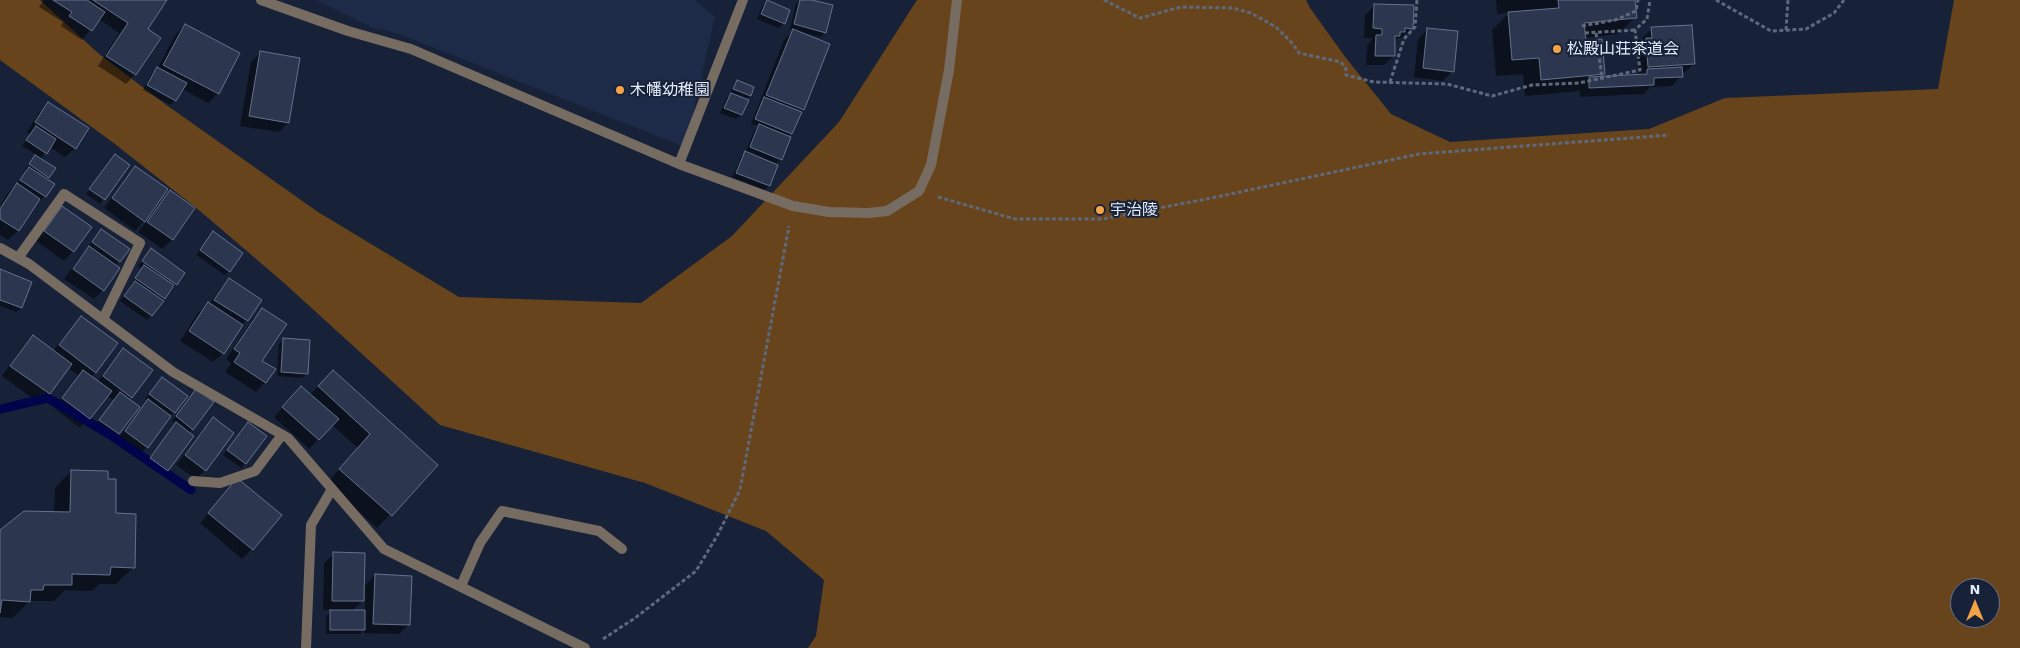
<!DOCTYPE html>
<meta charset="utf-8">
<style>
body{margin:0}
#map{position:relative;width:2020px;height:648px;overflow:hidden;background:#172238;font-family:"Work Sans",sans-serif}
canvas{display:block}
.north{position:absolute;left:1950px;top:578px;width:50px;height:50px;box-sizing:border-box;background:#172238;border:1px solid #697286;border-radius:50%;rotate:0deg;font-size:14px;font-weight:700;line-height:20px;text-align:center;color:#e3ebfb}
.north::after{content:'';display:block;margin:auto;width:18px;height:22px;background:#f5a345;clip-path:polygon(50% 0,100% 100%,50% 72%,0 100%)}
</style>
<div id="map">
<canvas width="2020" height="648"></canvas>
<div class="north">N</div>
</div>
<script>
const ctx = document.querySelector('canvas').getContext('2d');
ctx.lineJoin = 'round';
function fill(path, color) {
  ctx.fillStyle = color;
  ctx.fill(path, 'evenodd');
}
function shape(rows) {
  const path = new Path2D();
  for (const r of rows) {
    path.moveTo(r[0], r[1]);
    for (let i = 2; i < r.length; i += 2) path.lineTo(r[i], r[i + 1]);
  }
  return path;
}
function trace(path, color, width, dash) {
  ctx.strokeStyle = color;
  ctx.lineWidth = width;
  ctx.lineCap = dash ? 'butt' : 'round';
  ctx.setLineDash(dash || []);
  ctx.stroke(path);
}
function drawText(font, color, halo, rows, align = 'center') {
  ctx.font = font + ' "Work Sans","Noto Sans JP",sans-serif';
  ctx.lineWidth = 4;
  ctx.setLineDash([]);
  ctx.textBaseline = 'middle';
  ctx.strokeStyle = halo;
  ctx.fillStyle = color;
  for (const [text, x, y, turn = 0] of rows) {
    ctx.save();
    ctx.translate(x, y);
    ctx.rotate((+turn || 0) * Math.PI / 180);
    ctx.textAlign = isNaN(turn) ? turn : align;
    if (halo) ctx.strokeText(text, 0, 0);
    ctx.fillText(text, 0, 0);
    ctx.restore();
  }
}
const built = shape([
 [316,0,695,0,715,17,685,147,399,34,371,27]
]);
const forest = shape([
 [0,0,40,0,99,54,165,104,318,212,459,297,641,303,732,236,839,122,917,0,1306,0,1310,8,1346,58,1391,114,1450,142,1649,129,1725,98,1938,89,1954,0,2020,0,2020,648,808,648,816,636,824,580,766,531,645,483,440,425,283,282,200,211,115,144,0,60],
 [1960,588,1990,588,1990,618,1960,618]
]);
const shadow = shape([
 [44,0,85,0,88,2,90,0,165,0,146,29,135,74,126,84,98,66,119,33,99,19,82,40,61,26,63,22,39,7],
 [800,0,806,0,825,32,821,37,800,32,800,33,828,45,803,110,791,133,787,137,781,159,775,165,777,165,769,186,764,190,732,177,741,157,746,152,754,131,758,126,751,124,784,40,794,30,790,29,796,3],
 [1496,0,1634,0,1635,17,1618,34,1584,38,1604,74,1600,78,1639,76,1637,49,1643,43,1642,38,1652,29,1694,64,1684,73,1681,73,1681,76,1672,86,1650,87,1644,94,1580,97,1580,91,1525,96,1523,74,1496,76,1492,30,1509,13,1497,14],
 [767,2,784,23,779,28,757,19,762,6],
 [1375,5,1411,28,1402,38,1398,38,1394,42,1393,56,1384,65,1366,65,1367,46,1373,38,1364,38,1365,15],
 [185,25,218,93,208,103,182,89,171,105,143,90,152,73,158,68,175,35],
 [1428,29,1452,71,1443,81,1414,77,1418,39],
 [261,52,288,123,279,132,240,126,251,62],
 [737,81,753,87,750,96,745,100,747,100,741,115,736,119,720,113,726,99,731,94,730,94,733,86],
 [49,103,75,148,65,157,50,147,40,159,48,177,46,179,45,196,40,201,38,199,18,231,8,240,0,235,0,206,7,194,17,184,27,171,25,169,37,155,22,146,30,135,27,132,39,113],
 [115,155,129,165,100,204,86,194],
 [136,168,160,202,170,192,194,209,172,240,162,249,138,232,146,222,144,221,135,231,104,208,126,177],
 [62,207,73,251,64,261,36,241,53,217],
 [213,233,229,271,225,275,196,255],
 [97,235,120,261,115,266,103,290,94,299,64,279],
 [151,250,176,284,147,320,120,301,142,268,138,266],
 [0,270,31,283,21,308,16,312,0,306],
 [229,279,260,300,223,353,213,362,180,341,198,313,209,305,220,289],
 [262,309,261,361,265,382,256,392,225,372,231,363,226,359,253,319],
 [81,318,96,372,91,377,97,382,124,350,131,397,128,400,118,433,113,438,96,425,114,401,107,395,80,428,54,408,79,376,68,368,39,403,2,376,24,346,33,337,53,351],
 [284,339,307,373,302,378,277,376,279,344],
 [157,383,186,396,147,447,137,457,116,441,148,401,145,399],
 [319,385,437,465,377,528,327,483,358,448,332,425,309,449,274,417,292,397,310,395],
 [191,395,192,429,163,475,146,463,175,424,172,421],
 [213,419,205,470,196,479,176,465,204,428],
 [243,428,245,463,241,468,223,455],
 [71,471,107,480,114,514,133,568,116,584,99,584,92,591,65,590,54,601,30,601,12,618,0,617,0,531,54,513,55,488],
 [228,489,252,549,242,559,200,523],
 [334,554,363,600,352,611,365,611,365,585,375,575,409,624,399,634,364,633,364,630,360,634,326,634,326,616,332,610,323,610,324,563]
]);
const stream = shape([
 [0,409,48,398,109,434,191,490]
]);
const building = shape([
 [53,0,87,0,105,12,92,31,69,16,72,12,53,0],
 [93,0,167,0,148,29,161,38,136,75,106,56,128,23,93,0],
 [767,0,790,10,785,24,761,14,767,0],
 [800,0,812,0,833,5,826,33,794,24,800,0],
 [1558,0,1635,0,1637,18,1584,23,1586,40,1602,39,1605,74,1541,80,1539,58,1512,60,1508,12,1559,8,1558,0],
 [1374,4,1414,5,1413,29,1405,28,1405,32,1400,32,1400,36,1395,36,1395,56,1375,56,1376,35,1382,35,1382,29,1373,28,1374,4],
 [185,24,240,53,219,94,163,65,185,24],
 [1692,25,1695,64,1648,67,1646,38,1652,38,1651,27,1692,25],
 [1427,28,1458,31,1454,72,1423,68,1427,28],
 [793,29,830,44,804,110,766,95,793,29],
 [260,51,300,58,289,123,249,116,260,51],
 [157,67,187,83,176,101,147,85,157,67],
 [1682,67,1683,77,1654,78,1654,85,1589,88,1589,77,1647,74,1647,69,1682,67],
 [737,80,754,87,751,96,733,89,737,80],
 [731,93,749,100,742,115,724,108,731,93],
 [764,97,802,112,792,134,755,119,764,97],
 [48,102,89,128,76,149,35,122,48,102],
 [759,124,791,137,782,160,750,147,759,124],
 [36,126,56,139,47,154,26,140,36,126],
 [745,151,778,165,770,186,736,173,745,151],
 [115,154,130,165,105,200,89,189,115,154],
 [35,155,56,168,49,178,29,164,35,155],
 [135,166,168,189,145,222,112,198,135,166],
 [29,167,55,184,46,197,20,180,29,167],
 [17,183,40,199,19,231,0,219,0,209,17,183],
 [170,190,195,208,173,240,147,222,170,190],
 [62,206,92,227,74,252,44,231,62,206],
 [101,229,130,249,120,262,92,242,101,229],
 [213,231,243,253,230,272,200,250,213,231],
 [89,246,120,268,104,291,73,269,89,246],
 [151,248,185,273,177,285,142,261,151,248],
 [144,265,174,285,165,299,135,278,144,265],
 [0,269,32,282,22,308,0,300,0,269],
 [229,278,262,300,248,321,214,300,229,278],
 [135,281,164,301,152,316,124,296,135,281],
 [208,302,243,325,224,354,189,331,208,302],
 [262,308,287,324,262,361,276,369,266,383,234,362,240,353,234,349,262,308],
 [81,316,118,343,96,373,59,345,81,316],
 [33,335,72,364,50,394,10,366,33,335],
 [283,338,310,340,308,374,281,372,283,338],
 [123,348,153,370,132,398,103,376,123,348],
 [83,370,112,391,90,419,62,398,83,370],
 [333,370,438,465,392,516,339,469,370,434,318,386,333,370],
 [162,377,188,396,175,413,149,394,162,377],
 [301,386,339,419,319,440,282,407,301,386],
 [196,389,214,402,193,430,176,416,196,389],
 [120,392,140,407,119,434,99,420,120,392],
 [148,399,171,416,148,448,125,431,148,399],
 [213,417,234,433,206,471,185,455,213,417],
 [176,422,194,436,168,471,150,458,176,422],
 [248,422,267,436,246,464,227,450,248,422],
 [71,470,108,471,108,479,116,479,116,513,136,514,135,568,111,567,110,575,72,574,72,585,44,585,43,590,31,590,30,602,2,600,0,613,0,530,24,511,70,512,71,470],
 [237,478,282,515,253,550,208,513,237,478],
 [333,552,365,553,364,601,332,601,333,552],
 [375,574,412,576,410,625,373,624,375,574],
 [330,610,365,610,365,630,330,630,330,610]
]);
const path = shape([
 [1104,0,1140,18,1181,7,1233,8,1251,13,1276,27,1293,44,1299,53,1341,62,1346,69,1346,75,1374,82,1447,84,1492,96,1532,85,1579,83,1640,70,1635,30,1647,19,1650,0],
 [1716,0,1771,31,1806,29,1834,13,1844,0],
 [1582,26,1615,20,1636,11,1638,0],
 [1786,30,1788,0],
 [1585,33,1635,30],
 [1596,33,1602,78],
 [1390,82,1404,39,1415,27,1417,0],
 [938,197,1015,219,1103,219,1221,196,1419,154,1669,135],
 [603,639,635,618,696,571,717,536,740,490,789,226]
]);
const service = shape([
 [193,481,220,483,255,471,282,435]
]);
const minor = shape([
 [261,0,348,31,411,49,679,164,793,206,829,212,869,213,887,211,919,191,931,165,949,70,957,0],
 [679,164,743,0],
 [0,248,29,264,173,372,288,438,384,549,585,648],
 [18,258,64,194,140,243,103,319],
 [461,586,480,543,502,511,599,531,622,549],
 [306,648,311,525,332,489]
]);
const markers = [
 [1557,49,5,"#f5a345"],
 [620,90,5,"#f5a345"],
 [1100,210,5,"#f5a345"]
];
const poiNames = [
 ["松殿山荘茶道会",1567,49],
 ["木幡幼稚園",630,90],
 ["宇治陵",1110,210]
];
fill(built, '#1e2b48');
fill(forest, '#68441c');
fill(shadow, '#0007');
trace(stream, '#00044a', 9);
fill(building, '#2c374f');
trace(building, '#65728d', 1);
trace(path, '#5f697c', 3, [4, 2.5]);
trace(service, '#776c62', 10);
trace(minor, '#776c62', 10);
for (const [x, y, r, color] of markers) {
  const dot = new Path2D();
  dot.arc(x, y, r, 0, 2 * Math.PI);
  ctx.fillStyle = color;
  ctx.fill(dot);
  trace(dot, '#172238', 2);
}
drawText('16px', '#e3ebfb', '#172238', poiNames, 'left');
</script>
